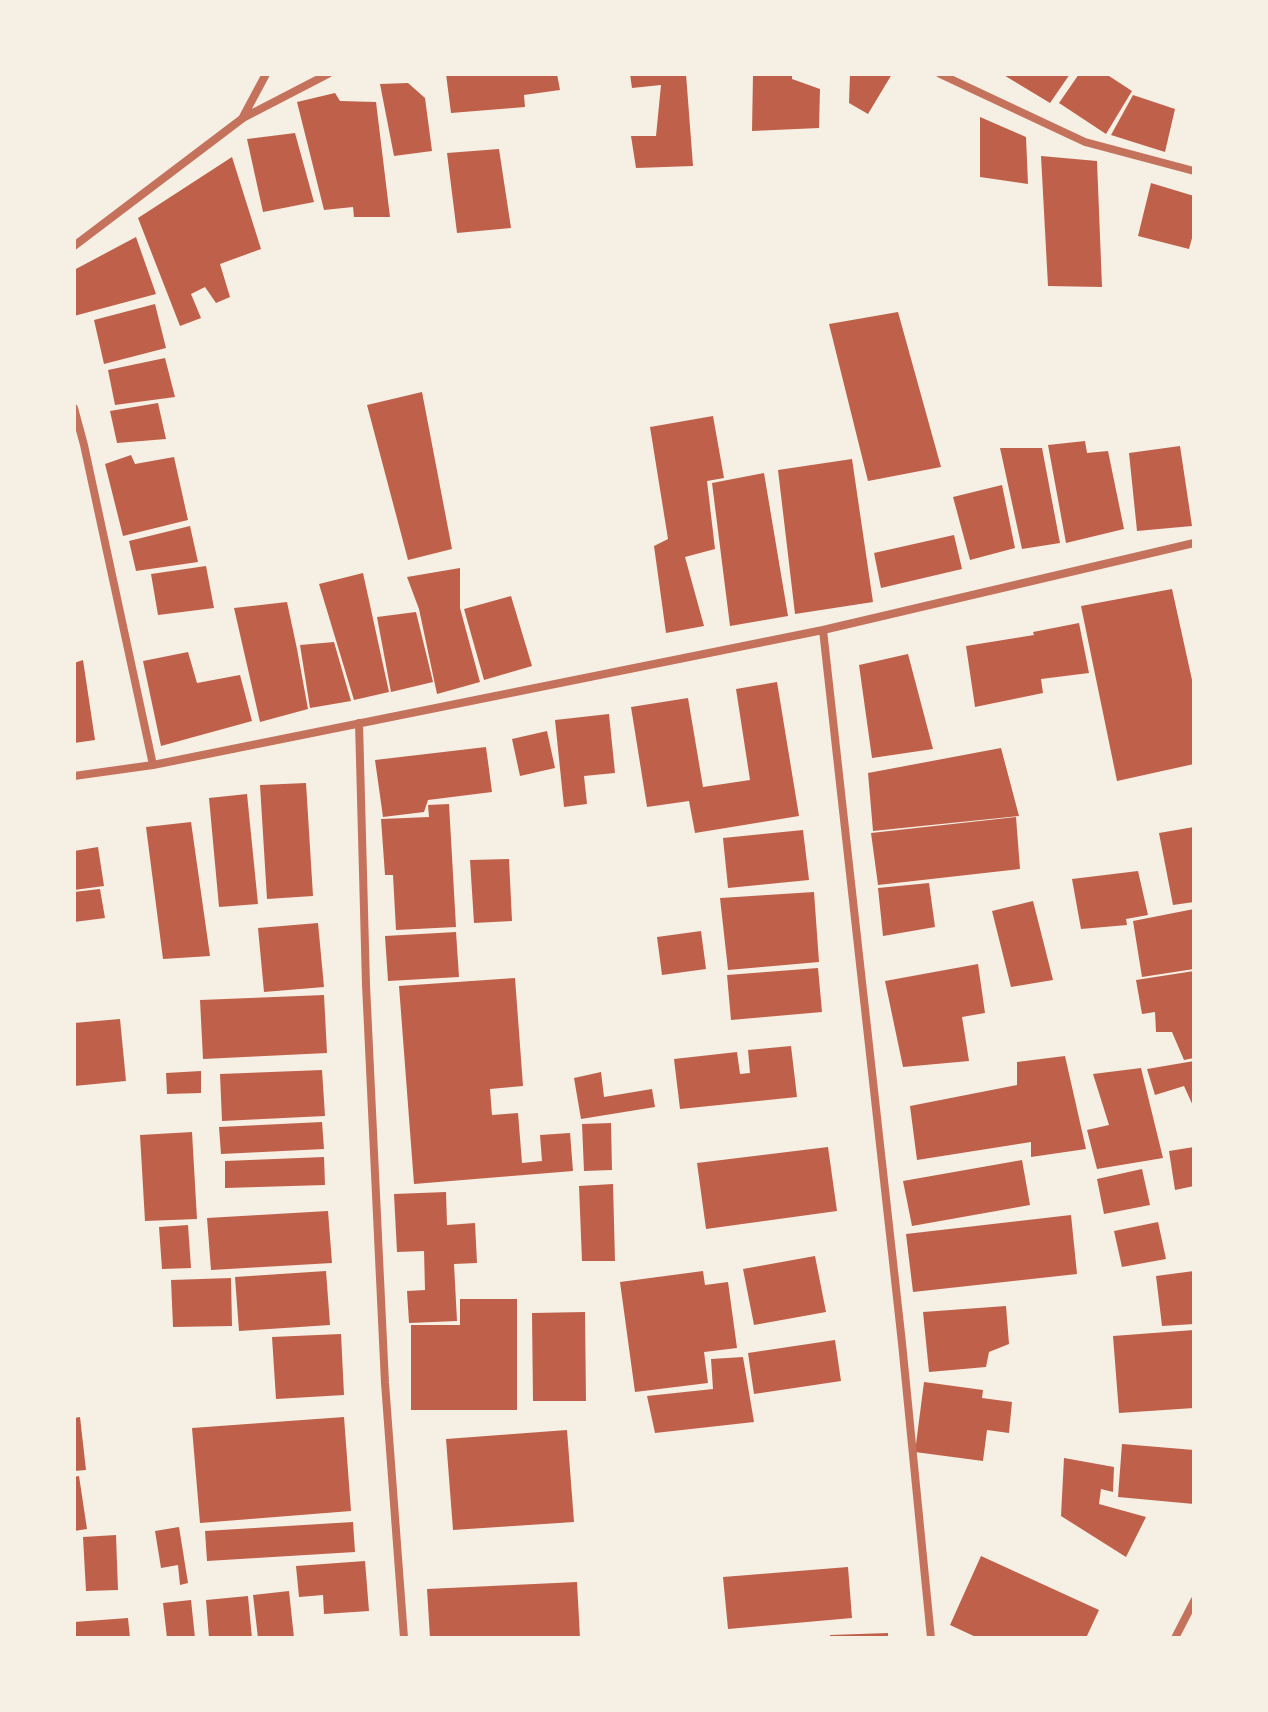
<!DOCTYPE html>
<style>
body{margin:0}
#map{position:relative;width:1268px;height:1712px;overflow:hidden;background:#f6efe4;font-family:"Noto Sans",sans-serif}
canvas{display:block}
.frame{position:absolute;inset:0;border:76px solid #f6efe4;pointer-events:none}
</style>
<div id="map">
<canvas width="1268" height="1712"></canvas>
<div class="frame"></div>
</div>
<script>
const ctx = document.querySelector('canvas').getContext('2d');
ctx.lineJoin = 'round';
function fill(path, color) {
  ctx.fillStyle = color;
  ctx.fill(path, 'evenodd');
}
function shape(rows) {
  const path = new Path2D();
  for (const r of rows) {
    path.moveTo(r[0], r[1]);
    for (let i = 2; i < r.length; i += 2) path.lineTo(r[i], r[i + 1]);
  }
  return path;
}
function trace(path, color, width, dash) {
  ctx.strokeStyle = color;
  ctx.lineWidth = width;
  ctx.lineCap = dash ? 'butt' : 'round';
  ctx.setLineDash(dash || []);
  ctx.stroke(path);
}
const building = shape([
 [446,74,557,74,560,90,524,95,525,107,451,113],
 [630,74,686,74,693,166,636,168,631,136,656,136,661,85,632,88],
 [753,74,792,74,792,79,820,89,819,128,752,131],
 [850,74,892,74,868,114,849,103],
 [1002,74,1070,74,1050,103],
 [1079,74,1106,74,1132,91,1106,134,1059,103],
 [408,83,425,98,432,151,394,156,380,84],
 [335,93,340,101,376,102,390,217,354,217,353,207,324,210,297,102],
 [1133,95,1175,109,1165,152,1111,135],
 [980,117,1026,137,1028,184,980,177],
 [295,133,314,202,263,212,247,139],
 [499,149,511,228,457,233,447,153],
 [1041,156,1097,161,1102,287,1048,286],
 [232,157,261,249,220,264,230,297,216,303,205,287,191,294,201,318,180,326,138,218],
 [1151,183,1194,196,1194,231,1189,249,1138,236],
 [136,237,156,294,74,316,74,270],
 [155,304,166,348,104,364,94,320],
 [898,312,941,467,868,481,829,324],
 [165,358,175,397,115,405,108,370],
 [422,392,452,549,408,560,367,405],
 [158,403,166,439,117,443,110,411],
 [713,416,724,478,707,481,715,549,685,557,704,626,666,633,654,546,668,539,650,427],
 [1085,441,1087,453,1108,451,1124,529,1066,543,1048,445],
 [1180,446,1192,526,1137,531,1129,453],
 [1000,448,1042,448,1060,543,1022,549],
 [131,455,135,464,174,457,188,520,123,536,105,464],
 [852,459,873,602,795,614,778,470],
 [764,473,788,616,730,626,712,483],
 [1002,485,1015,548,970,560,953,497],
 [190,526,198,562,136,571,129,541],
 [954,535,962,569,881,588,874,553],
 [206,566,214,608,158,615,151,574],
 [460,568,460,608,480,682,437,694,419,609,407,577],
 [363,573,389,692,354,700,319,584],
 [1172,589,1194,689,1194,764,1117,781,1081,606],
 [511,596,532,666,484,680,464,609],
 [287,602,297,649,308,709,260,722,234,608],
 [416,612,433,682,391,692,377,617],
 [1079,623,1089,673,1041,679,1043,693,975,707,966,646,1034,635,1033,632],
 [334,642,351,701,310,708,300,645],
 [188,652,197,683,240,675,252,721,161,746,143,661],
 [908,654,933,749,872,758,859,665],
 [83,660,95,740,74,743,74,663],
 [777,682,799,816,695,833,689,801,647,807,631,707,688,698,703,787,750,780,736,689],
 [609,714,615,773,584,776,587,804,564,807,555,720],
 [547,731,555,768,520,776,512,739],
 [486,747,492,792,428,800,424,812,383,817,375,760],
 [1001,748,1019,816,873,831,868,773],
 [306,783,313,896,267,899,260,785],
 [247,794,258,904,219,907,209,798],
 [449,804,456,927,396,930,393,875,385,875,381,819,429,817,428,805],
 [1016,817,1020,869,878,885,871,833],
 [191,822,210,956,163,959,146,827],
 [1194,827,1194,902,1173,905,1159,833],
 [803,830,809,880,728,888,723,838],
 [98,847,104,886,74,890,74,851],
 [509,859,512,921,474,923,470,860],
 [1138,871,1148,915,1126,919,1127,925,1081,929,1072,879],
 [929,883,935,927,883,936,878,888],
 [100,889,105,918,74,922,74,892],
 [814,892,819,962,728,970,720,898],
 [1033,901,1053,980,1011,987,992,911],
 [1194,909,1194,969,1142,977,1133,921],
 [318,923,324,987,264,992,258,928],
 [701,931,706,969,662,975,657,937],
 [456,932,459,977,388,981,385,936],
 [978,964,985,1013,962,1017,969,1061,903,1067,885,981],
 [818,968,822,1012,731,1020,727,975],
 [1194,971,1194,1058,1184,1060,1172,1032,1156,1032,1155,1012,1142,1014,1136,980],
 [515,978,523,1086,490,1089,492,1115,518,1113,522,1163,542,1161,540,1135,570,1133,573,1171,414,1184,399,986],
 [324,995,327,1053,203,1059,200,1000],
 [120,1019,126,1081,74,1086,74,1023],
 [791,1046,797,1097,680,1109,674,1059,737,1052,740,1074,750,1073,748,1050],
 [1065,1056,1086,1149,1031,1157,1031,1142,917,1160,910,1106,1017,1085,1017,1062],
 [1194,1061,1194,1108,1184,1086,1155,1095,1147,1069],
 [1141,1068,1163,1158,1097,1169,1087,1130,1109,1125,1093,1074],
 [322,1070,325,1116,222,1121,220,1074],
 [201,1071,201,1093,167,1094,166,1073],
 [601,1072,604,1097,652,1089,655,1107,581,1119,574,1078],
 [322,1122,324,1149,221,1154,219,1127],
 [611,1123,612,1170,584,1171,582,1124],
 [192,1132,197,1219,145,1221,140,1135],
 [828,1147,837,1211,706,1229,697,1163],
 [1194,1147,1194,1186,1175,1190,1169,1151],
 [324,1157,325,1185,225,1188,225,1161],
 [1022,1160,1030,1205,912,1226,903,1181],
 [1142,1169,1150,1205,1104,1214,1097,1179],
 [613,1184,615,1261,582,1261,579,1186],
 [446,1192,447,1225,475,1223,477,1263,454,1264,457,1321,409,1323,407,1291,425,1290,424,1251,397,1252,394,1194],
 [328,1211,332,1263,211,1270,207,1218],
 [1071,1215,1077,1274,913,1292,906,1234],
 [1158,1222,1166,1259,1122,1267,1114,1231],
 [188,1225,191,1268,162,1269,159,1227],
 [815,1256,826,1312,754,1325,743,1269],
 [326,1271,330,1325,239,1331,235,1277],
 [703,1271,705,1285,728,1282,737,1348,704,1352,708,1383,635,1392,620,1282],
 [1194,1271,1194,1324,1162,1326,1156,1276],
 [231,1278,232,1326,173,1327,171,1280],
 [460,1299,517,1299,517,1410,411,1410,411,1325,460,1325],
 [1006,1306,1009,1344,989,1352,986,1367,929,1372,923,1312],
 [585,1312,586,1401,533,1401,532,1313],
 [1194,1330,1194,1408,1119,1413,1113,1336],
 [341,1334,344,1395,276,1399,272,1337],
 [835,1340,841,1381,754,1394,748,1353],
 [743,1357,754,1422,655,1433,647,1396,713,1389,711,1359],
 [924,1382,983,1390,982,1398,1012,1402,1009,1433,987,1430,983,1461,915,1452],
 [80,1417,86,1470,74,1471,74,1418],
 [344,1417,351,1511,200,1523,192,1428],
 [567,1430,574,1522,453,1530,446,1439],
 [1122,1444,1194,1450,1194,1504,1118,1497],
 [1064,1458,1114,1467,1113,1492,1101,1489,1099,1504,1146,1517,1126,1557,1061,1516],
 [79,1476,87,1529,74,1531,74,1477],
 [353,1522,355,1552,207,1561,205,1531],
 [179,1527,188,1583,180,1585,178,1565,161,1568,155,1531],
 [116,1535,118,1590,86,1591,83,1537],
 [981,1556,1099,1610,1086,1638,978,1638,950,1625],
 [365,1561,369,1611,324,1614,323,1595,299,1597,296,1566],
 [848,1567,852,1618,728,1629,723,1577],
 [577,1582,580,1638,430,1638,427,1589],
 [289,1591,294,1638,258,1638,253,1595],
 [248,1596,252,1638,209,1638,206,1600],
 [191,1600,195,1638,167,1638,163,1603],
 [128,1618,130,1638,74,1638,74,1622],
 [888,1633,888,1638,830,1638,830,1635]
]);
const minor = shape([
 [940,74,1085,142,1194,171],
 [243,117,266,74],
 [74,246,243,118,328,74],
 [74,408,84,445,153,765],
 [823,630,902,1343,931,1638],
 [359,723,366,985,385,1383,404,1638],
 [74,776,153,765,823,630,1194,543],
 [1175,1638,1194,1601]
]);
fill(building, '#bf614a');
trace(minor, '#c5725c', 8);
</script>
